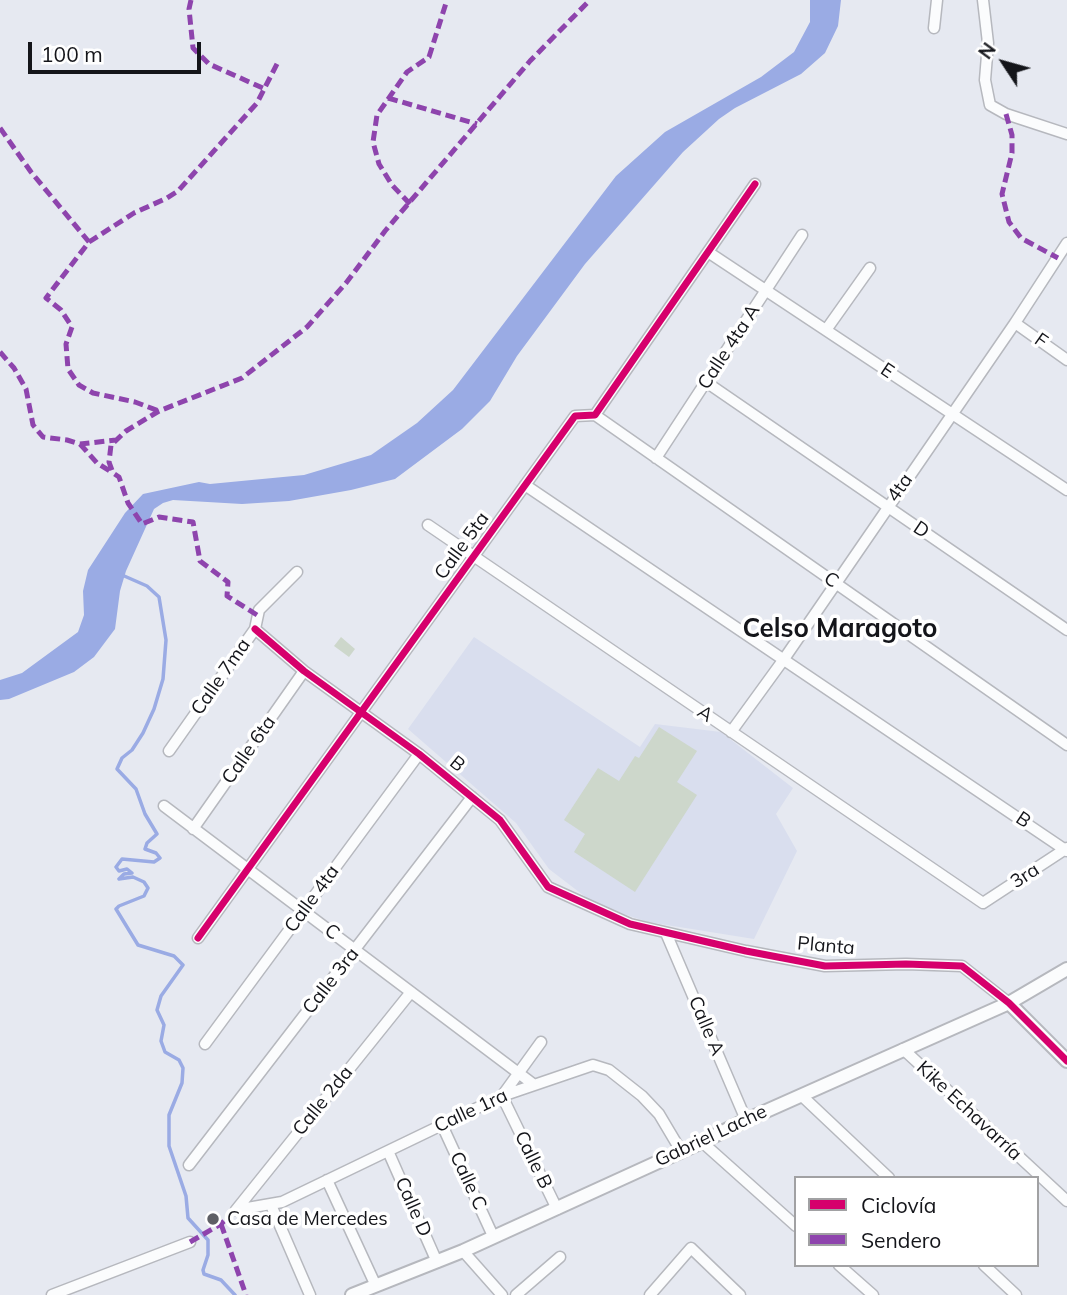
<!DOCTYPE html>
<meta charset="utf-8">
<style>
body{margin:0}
#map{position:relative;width:1067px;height:1295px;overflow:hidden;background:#e6e9f1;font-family:Mulish,sans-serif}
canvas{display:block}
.legend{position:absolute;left:794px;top:1176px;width:245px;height:91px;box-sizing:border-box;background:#fff;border:2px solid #a1a1a3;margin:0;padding:9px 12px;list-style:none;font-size:21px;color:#14151a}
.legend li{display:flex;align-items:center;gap:14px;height:35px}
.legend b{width:35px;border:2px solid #a1a1a3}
.north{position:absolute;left:969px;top:28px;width:70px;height:70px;-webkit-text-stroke:5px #fff;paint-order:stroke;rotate:306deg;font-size:19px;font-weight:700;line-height:28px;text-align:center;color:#14151a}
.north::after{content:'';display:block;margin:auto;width:24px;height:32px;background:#14151a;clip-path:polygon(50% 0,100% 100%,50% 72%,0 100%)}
.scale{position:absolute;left:28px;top:42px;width:173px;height:32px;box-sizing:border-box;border:4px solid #14151a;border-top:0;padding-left:9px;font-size:21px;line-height:24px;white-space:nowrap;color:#14151a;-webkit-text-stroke:5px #fff;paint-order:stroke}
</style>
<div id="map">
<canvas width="1067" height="1295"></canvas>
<ul class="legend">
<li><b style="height:9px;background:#d6006c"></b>Ciclovía</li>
<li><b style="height:9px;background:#8e44ad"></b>Sendero</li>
</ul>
<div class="north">N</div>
<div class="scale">100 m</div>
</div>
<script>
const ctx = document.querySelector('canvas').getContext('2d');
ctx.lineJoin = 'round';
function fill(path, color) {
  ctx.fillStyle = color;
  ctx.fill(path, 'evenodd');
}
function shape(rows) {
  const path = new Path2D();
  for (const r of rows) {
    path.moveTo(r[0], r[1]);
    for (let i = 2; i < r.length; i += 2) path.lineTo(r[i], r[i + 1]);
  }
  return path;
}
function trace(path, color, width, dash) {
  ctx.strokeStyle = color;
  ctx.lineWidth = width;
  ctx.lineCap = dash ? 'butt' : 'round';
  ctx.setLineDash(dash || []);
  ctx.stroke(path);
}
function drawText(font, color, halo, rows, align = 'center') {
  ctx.font = font + ' Mulish,sans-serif';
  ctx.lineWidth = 7;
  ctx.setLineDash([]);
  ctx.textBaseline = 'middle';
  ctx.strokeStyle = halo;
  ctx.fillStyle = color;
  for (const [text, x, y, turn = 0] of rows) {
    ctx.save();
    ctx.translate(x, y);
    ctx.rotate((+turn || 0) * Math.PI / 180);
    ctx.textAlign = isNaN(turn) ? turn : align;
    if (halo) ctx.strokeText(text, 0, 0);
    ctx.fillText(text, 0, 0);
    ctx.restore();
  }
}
const built = shape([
 [474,637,640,747,655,724,721,732,793,788,776,814,797,851,754,939,648,922,596,905,549,869,516,823,408,729]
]);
const water = shape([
 [810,0,841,0,838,26,825,53,801,74,735,108,719,119,683,152,585,264,517,356,490,401,462,429,395,479,351,490,289,501,242,504,173,500,163,503,154,509,126,571,120,591,115,629,94,657,74,672,9,699,0,700,0,680,22,673,78,632,84,615,83,591,88,570,125,513,143,494,199,482,210,484,304,475,371,455,417,423,453,390,616,176,665,132,761,77,794,52,810,22]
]);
const stream = shape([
 [122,575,147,586,159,597,166,640,163,679,154,709,143,733,132,750,122,758,117,769,136,789,145,814,157,834,147,843,145,849,156,853,160,858,154,862,122,859,116,867,119,871,127,869,132,873,124,874,119,879,133,877,144,882,148,888,144,896,119,906,116,909,138,945,174,956,183,965,161,996,157,1010,164,1025,161,1041,165,1052,179,1060,183,1068,182,1083,169,1115,169,1146,186,1196,188,1218,208,1240,208,1255,203,1270,204,1274,221,1280,235,1295]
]);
const building = shape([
 [341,637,355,649,349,657,334,646],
 [659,727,697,751,677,782,697,795,635,892,574,852,585,834,564,820,598,768,619,781,635,756,639,758]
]);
const street = shape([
 [983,0,988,43,985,80,990,105,1006,114,1067,134],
 [934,28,937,0],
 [708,252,1067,490],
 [1015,323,1067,360],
 [826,330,870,268],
 [706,382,1067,630],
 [595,415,1067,745],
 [656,458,802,235],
 [525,485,1067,851],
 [428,525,983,903,1067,848],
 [255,629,304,671,419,754,500,820,548,887,630,924,746,951,825,966,906,964,962,966,1009,1003],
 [731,732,784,659,1015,323,1067,243],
 [169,751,255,629,259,610,297,572],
 [164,806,533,1084],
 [193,829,304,671],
 [666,933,746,1120],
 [198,938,575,416,595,415,755,184],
 [541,1042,502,1096,557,1209],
 [205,1044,419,754],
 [903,1049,1067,1201],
 [801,1095,889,1178],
 [442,1125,493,1236],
 [702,1142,796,1226],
 [388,1151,437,1262],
 [189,1165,472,797],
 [327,1180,376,1286],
 [271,1205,310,1295],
 [236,1210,282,1202,502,1096,593,1065,609,1070,642,1096,659,1114,681,1151],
 [236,1210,411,992],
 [463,1251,502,1295],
 [839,1265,873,1295],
 [984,1265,1016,1295],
 [52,1295,190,1242],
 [516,1295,560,1257],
 [650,1295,691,1248,740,1295]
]);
const secondary = shape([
 [1009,1003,1067,1061],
 [352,1295,463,1251,702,1142,746,1120,1009,1003,1067,969]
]);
const quiet = shape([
 [191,0,189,9,193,48,209,64,265,89],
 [388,98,477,124],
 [1006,114,1012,135,1012,153,1002,194,1009,222,1021,238,1058,258],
 [0,128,31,172,89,242,46,298,61,310,72,327,66,344,68,369,79,385,93,393,135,402,159,411],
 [410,204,392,185,379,164,373,142,377,115,407,72,429,57,447,0],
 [89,242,134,213,167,198,178,191,257,103,279,60],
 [0,352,14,368,26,389,33,425,43,437,67,440,80,444,116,440],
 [80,444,97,463,113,473],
 [257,615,227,596,228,582,200,561,193,522,159,517,142,524,128,503,119,477,113,473,109,462,111,445,126,431,159,411,242,378,307,327,346,283,385,231,530,61,590,0],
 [221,1224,246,1295],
 [190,1242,221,1224,236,1210]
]);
const cycleway = shape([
 [255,629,304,671,419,754,500,820,548,887,630,924,746,951,825,966,906,964,962,966,1009,1003,1067,1061],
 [198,938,575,416,595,415,755,184]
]);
const markers = [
 [213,1219,7,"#5e5f65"]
];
const streetNames = [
 ["F",1041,341,35],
 ["Calle 4ta A",729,347,-57],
 ["E",887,371,34],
 ["4ta",900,488,-55],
 ["D",921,530,34],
 ["Calle 5ta",462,546,-54],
 ["C",831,580,35],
 ["Calle 7ma",221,677,-55],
 ["A",705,714,34],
 ["Calle 6ta",249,750,-55],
 ["B",457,764,39],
 ["B",1023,820,34],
 ["3ra",1025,876,-33],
 ["Calle 4ta",312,899,-54],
 ["C",332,932,37],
 ["Planta",826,946,5],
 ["Calle 3ra",331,981,-52],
 ["Calle A",706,1026,67],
 ["Calle 2da",323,1101,-51],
 ["Calle 1ra",471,1111,-25],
 ["Kike Echavarría",969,1111,43],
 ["Gabriel Lache",711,1136,-25],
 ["Calle B",533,1160,64],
 ["Calle C",468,1181,65],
 ["Calle D",413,1207,66]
];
const poiNames = [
 ["Casa de Mercedes",227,1219]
];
const districtNames = [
 ["Celso Maragoto",840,629]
];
fill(built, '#d9deee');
fill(water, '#9aabe4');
trace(stream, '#9aabe4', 3.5);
fill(building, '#cdd7cb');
trace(street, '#b6b8be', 13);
trace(secondary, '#b6b8be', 16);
trace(street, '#fbfcfd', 10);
trace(secondary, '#fbfcfd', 12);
trace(quiet, '#8e44ad', 5, [10, 5]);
trace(cycleway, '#d6006c', 7);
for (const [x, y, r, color] of markers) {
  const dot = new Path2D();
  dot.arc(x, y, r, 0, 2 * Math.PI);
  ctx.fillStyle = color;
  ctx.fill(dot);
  trace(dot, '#fff', 2.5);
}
drawText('19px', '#14151a', '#fff', streetNames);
drawText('19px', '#14151a', '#fff', poiNames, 'left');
drawText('bold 26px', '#14151a', '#fff', districtNames);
</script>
